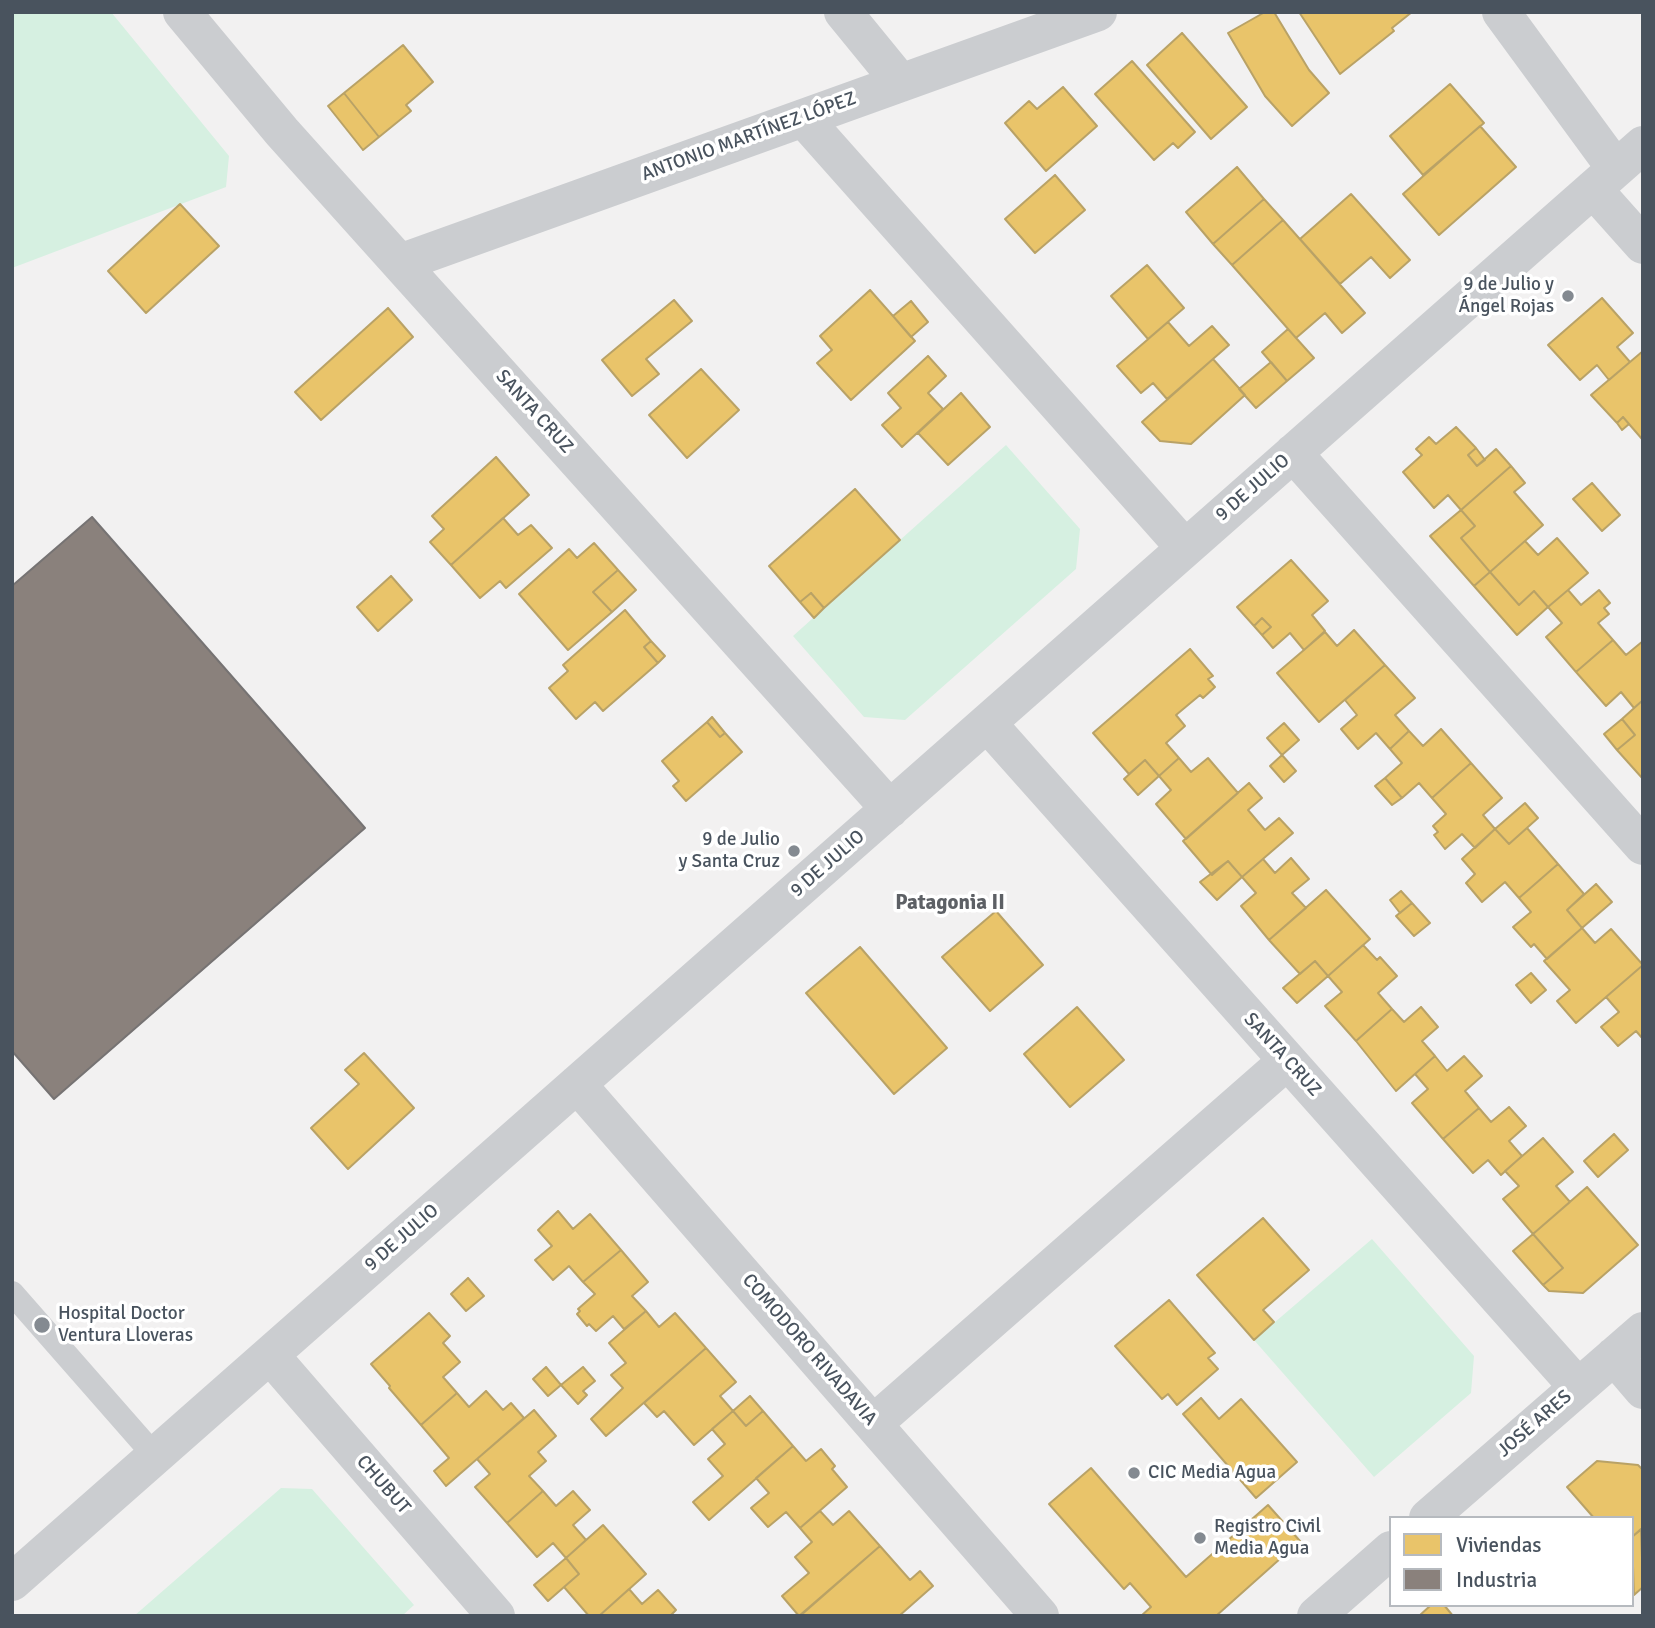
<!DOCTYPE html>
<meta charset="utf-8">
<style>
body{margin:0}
#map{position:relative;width:1655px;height:1628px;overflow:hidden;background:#f2f1f1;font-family:Signika,sans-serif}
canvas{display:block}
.frame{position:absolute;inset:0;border:14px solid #49535e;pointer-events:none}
.legend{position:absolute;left:1389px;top:1516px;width:245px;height:91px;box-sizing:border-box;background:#fff;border:2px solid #b6babf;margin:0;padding:9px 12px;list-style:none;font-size:21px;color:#49535e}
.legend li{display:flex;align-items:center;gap:14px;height:35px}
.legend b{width:35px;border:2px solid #b6babf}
</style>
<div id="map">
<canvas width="1655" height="1628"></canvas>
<div class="frame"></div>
<ul class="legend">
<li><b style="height:19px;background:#e9c46a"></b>Viviendas</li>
<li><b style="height:19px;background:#8a817c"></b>Industria</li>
</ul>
</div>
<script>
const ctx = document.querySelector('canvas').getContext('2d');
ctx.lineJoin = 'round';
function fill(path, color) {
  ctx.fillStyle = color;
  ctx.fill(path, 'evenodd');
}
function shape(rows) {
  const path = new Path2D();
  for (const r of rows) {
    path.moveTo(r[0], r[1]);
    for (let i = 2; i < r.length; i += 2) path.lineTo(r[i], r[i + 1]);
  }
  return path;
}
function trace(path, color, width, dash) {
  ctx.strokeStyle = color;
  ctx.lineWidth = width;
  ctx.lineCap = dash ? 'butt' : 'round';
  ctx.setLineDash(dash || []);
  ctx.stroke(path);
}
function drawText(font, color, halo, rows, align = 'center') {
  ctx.font = font + ' Signika,sans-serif';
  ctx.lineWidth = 7;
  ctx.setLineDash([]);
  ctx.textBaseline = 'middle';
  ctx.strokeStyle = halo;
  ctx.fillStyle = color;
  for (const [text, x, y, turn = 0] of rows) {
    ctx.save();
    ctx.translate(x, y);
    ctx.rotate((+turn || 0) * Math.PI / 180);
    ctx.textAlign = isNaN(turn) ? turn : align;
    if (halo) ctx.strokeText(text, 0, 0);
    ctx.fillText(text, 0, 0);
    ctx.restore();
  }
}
const green = shape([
 [12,12,111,12,229,156,226,187,12,268],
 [1006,445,1080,529,1076,569,905,720,864,717,793,636],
 [1372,1239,1474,1356,1471,1393,1374,1477,1254,1340],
 [281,1488,312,1489,414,1605,402,1616,134,1616]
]);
const homes = shape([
 [1265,12,1274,12,1309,70,1329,93,1292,126,1265,96,1228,33,1265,12],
 [1299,12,1412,12,1392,28,1394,31,1340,74,1299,12],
 [1182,33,1247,107,1211,139,1147,65,1182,33],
 [403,45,433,82,406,105,411,111,379,137,344,93,403,45],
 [1132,61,1195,132,1178,148,1173,143,1154,160,1095,94,1132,61],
 [1450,84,1484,123,1423,175,1390,136,1450,84],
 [1063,87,1097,126,1046,171,1005,123,1029,101,1037,109,1063,87],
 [344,93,379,137,363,150,328,106,344,93],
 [1480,126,1516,167,1439,235,1403,194,1480,126],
 [1237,167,1264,199,1213,244,1186,212,1237,167],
 [1055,175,1085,210,1035,253,1005,219,1055,175],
 [1351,194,1410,260,1390,278,1371,257,1340,284,1300,239,1351,194],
 [1264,199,1283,220,1232,265,1213,244,1264,199],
 [180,204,219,246,146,313,108,271,180,204],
 [1283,220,1365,313,1342,333,1325,313,1296,338,1232,265,1283,220],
 [1147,265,1184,308,1148,339,1111,296,1147,265],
 [870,290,915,341,851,400,817,363,832,350,820,336,870,290],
 [1602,298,1633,333,1617,347,1630,362,1609,380,1597,365,1580,380,1548,345,1602,298],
 [674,300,692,321,646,359,659,374,632,396,602,360,674,300],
 [911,301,928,322,911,337,893,316,911,301],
 [388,308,413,337,321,420,295,392,388,308],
 [1168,322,1189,346,1212,326,1229,345,1167,399,1153,383,1141,393,1117,366,1168,322],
 [1288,329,1314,358,1287,381,1262,352,1288,329],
 [1643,351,1643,438,1642,439,1623,417,1617,423,1591,395,1643,351],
 [928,356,946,376,928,393,943,409,902,447,882,425,901,408,888,393,928,356],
 [1213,359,1245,395,1191,444,1160,441,1142,422,1213,359],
 [1271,362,1287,381,1256,408,1239,389,1271,362],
 [701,369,739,410,687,458,649,415,701,369],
 [961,393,990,427,948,465,918,433,961,393],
 [1623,417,1629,424,1622,430,1617,423,1623,417],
 [1456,427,1476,448,1468,455,1477,466,1496,449,1511,466,1461,510,1448,495,1434,508,1403,472,1422,455,1416,449,1429,437,1436,444,1456,427],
 [1476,448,1485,460,1477,466,1468,455,1476,448],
 [496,457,529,495,451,565,430,542,444,529,432,516,496,457],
 [1511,466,1525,483,1514,492,1543,525,1490,572,1461,538,1475,526,1461,510,1511,466],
 [1592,483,1620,515,1602,531,1573,499,1592,483],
 [855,489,900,540,824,608,811,593,800,602,769,566,855,489],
 [1461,510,1475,526,1461,538,1490,572,1474,586,1430,536,1461,510],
 [503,518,518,535,531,525,552,548,506,588,500,581,480,598,451,565,503,518],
 [1557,538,1588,573,1548,607,1534,591,1519,605,1490,572,1525,541,1538,555,1557,538],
 [594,543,618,570,593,592,612,612,568,650,519,594,569,549,577,558,594,543],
 [1291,560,1328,601,1312,615,1325,631,1304,650,1290,633,1273,648,1262,635,1271,627,1262,618,1254,626,1237,607,1291,560],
 [618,570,636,590,612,612,593,592,618,570],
 [1490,572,1519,605,1534,591,1548,607,1517,635,1474,586,1490,572],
 [391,576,412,600,378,631,357,607,391,576],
 [1568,590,1581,605,1599,590,1610,603,1604,608,1609,614,1598,623,1613,640,1576,672,1546,637,1562,623,1548,607,1568,590],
 [811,593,824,608,814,618,800,602,811,593],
 [625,610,651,641,644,647,658,663,603,711,595,702,576,719,549,688,568,671,563,665,625,610],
 [1262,618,1271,627,1262,635,1254,626,1262,618],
 [1354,630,1385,665,1319,722,1277,673,1325,632,1337,646,1354,630],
 [1613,640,1626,655,1643,641,1643,700,1634,708,1621,692,1606,706,1576,672,1613,640],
 [651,641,665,656,658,663,644,647,651,641],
 [1190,649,1213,676,1208,679,1215,687,1203,698,1200,695,1176,715,1185,726,1166,743,1179,758,1159,776,1145,760,1129,774,1093,733,1190,649],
 [1385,665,1415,698,1395,715,1409,731,1390,749,1376,733,1358,749,1341,729,1357,715,1345,700,1385,665],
 [1643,700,1643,779,1617,750,1635,735,1622,719,1643,700],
 [712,717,725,733,720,737,707,722,712,717],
 [1622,719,1635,735,1617,750,1604,734,1622,719],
 [707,722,720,737,725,733,742,752,686,801,673,786,679,781,662,761,707,722],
 [1284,723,1299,740,1282,755,1267,738,1284,723],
 [1441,729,1471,763,1432,798,1419,783,1402,798,1385,778,1402,763,1390,749,1409,731,1423,746,1441,729],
 [1282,755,1296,771,1284,782,1270,766,1282,755],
 [1179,758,1191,772,1208,758,1238,793,1186,839,1156,804,1171,790,1159,776,1179,758],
 [1145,760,1159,776,1138,795,1124,779,1145,760],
 [1471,763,1502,798,1483,815,1495,829,1475,848,1462,834,1445,849,1434,835,1438,832,1433,826,1446,814,1432,798,1471,763],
 [1385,778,1402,798,1392,805,1375,786,1385,778],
 [1249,783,1262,798,1248,810,1265,830,1279,818,1293,833,1242,877,1228,861,1212,875,1183,841,1249,783],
 [1525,803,1538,818,1509,844,1495,829,1525,803],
 [1527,828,1558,864,1519,898,1505,882,1482,902,1466,883,1475,874,1462,859,1495,829,1509,844,1527,828],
 [1291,858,1309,879,1292,893,1306,908,1269,940,1241,906,1256,893,1242,877,1263,859,1275,873,1291,858],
 [1228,861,1242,877,1217,900,1200,882,1228,861],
 [1558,864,1584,894,1567,910,1582,928,1547,959,1534,944,1531,947,1513,927,1531,912,1519,898,1558,864],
 [1596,884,1612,902,1582,928,1567,910,1596,884],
 [1326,890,1370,939,1328,976,1315,961,1300,974,1269,940,1326,890],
 [1401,891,1412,903,1400,913,1390,900,1401,891],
 [1412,903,1430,923,1414,936,1396,916,1412,903],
 [996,911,1043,965,990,1011,942,957,996,911],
 [1582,928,1595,943,1611,929,1643,965,1576,1023,1557,1001,1570,990,1544,961,1582,928],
 [1363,945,1377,960,1380,957,1397,976,1378,993,1392,1009,1356,1041,1325,1006,1342,992,1328,976,1363,945],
 [860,947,947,1048,894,1094,806,993,860,947],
 [1315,961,1328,976,1297,1003,1283,988,1315,961],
 [1643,965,1643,1039,1636,1031,1618,1046,1601,1027,1619,1012,1606,997,1643,965],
 [1531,973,1546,990,1531,1003,1516,985,1531,973],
 [1077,1007,1124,1060,1070,1107,1024,1054,1077,1007],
 [1421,1007,1438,1027,1422,1041,1435,1056,1396,1091,1356,1041,1392,1009,1404,1022,1421,1007],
 [364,1053,414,1108,348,1169,311,1128,359,1084,345,1070,364,1053],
 [1435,1056,1447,1071,1464,1056,1482,1076,1465,1091,1479,1108,1443,1139,1412,1103,1428,1089,1415,1074,1435,1056],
 [1509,1107,1526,1126,1509,1141,1522,1156,1501,1175,1488,1160,1473,1173,1443,1139,1479,1108,1491,1122,1509,1107],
 [1614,1134,1628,1150,1598,1177,1584,1161,1614,1134],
 [1543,1138,1573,1172,1556,1186,1570,1202,1533,1234,1503,1199,1519,1186,1505,1171,1543,1138],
 [1587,1187,1638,1245,1583,1293,1549,1291,1543,1285,1563,1268,1533,1234,1587,1187],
 [558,1211,573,1229,590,1214,621,1250,583,1282,569,1266,553,1280,535,1260,552,1246,538,1230,558,1211],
 [1263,1218,1309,1270,1263,1310,1274,1322,1254,1340,1197,1275,1263,1218],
 [1533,1234,1563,1268,1543,1285,1513,1251,1533,1234],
 [621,1250,648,1282,632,1296,646,1311,624,1329,613,1316,596,1331,589,1324,587,1326,577,1314,580,1311,578,1309,595,1294,583,1282,621,1250],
 [468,1278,484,1296,466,1311,451,1294,468,1278],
 [1169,1300,1215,1353,1208,1358,1218,1369,1177,1405,1168,1394,1162,1399,1115,1346,1169,1300],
 [646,1311,659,1327,675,1313,706,1348,606,1436,591,1419,623,1388,611,1375,626,1363,609,1343,646,1311],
 [429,1313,450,1336,443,1343,460,1362,443,1377,457,1393,421,1425,389,1388,390,1386,371,1364,429,1313],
 [706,1348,736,1382,720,1396,733,1411,694,1445,664,1411,657,1417,644,1403,706,1348],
 [546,1367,561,1385,548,1396,533,1379,546,1367],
 [583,1367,595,1381,583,1391,587,1395,578,1404,561,1385,583,1367],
 [486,1391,503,1410,511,1403,524,1418,446,1486,434,1471,449,1458,421,1425,457,1393,469,1407,486,1391],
 [750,1396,763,1411,746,1426,733,1411,750,1396],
 [1201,1398,1219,1419,1241,1399,1297,1462,1256,1498,1183,1414,1201,1398],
 [534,1410,556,1436,538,1452,546,1461,529,1476,543,1491,507,1523,475,1487,490,1474,477,1459,534,1410],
 [733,1411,746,1426,763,1411,793,1446,709,1520,693,1502,723,1476,708,1459,725,1444,712,1429,733,1411],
 [793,1446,806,1461,821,1449,835,1466,832,1469,847,1487,800,1528,786,1512,768,1527,751,1508,769,1493,756,1478,793,1446],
 [1597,1461,1638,1465,1643,1470,1643,1528,1632,1537,1632,1518,1594,1518,1567,1487,1597,1461],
 [1091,1468,1186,1577,1268,1505,1300,1541,1216,1616,1141,1616,1151,1607,1130,1583,1124,1589,1049,1504,1091,1468],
 [543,1491,556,1506,573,1491,590,1510,573,1525,586,1540,566,1558,553,1543,537,1557,507,1523,543,1491],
 [820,1511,833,1525,849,1511,880,1546,799,1616,782,1596,809,1573,795,1557,812,1542,800,1528,820,1511],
 [603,1525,646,1574,599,1616,589,1616,564,1587,579,1574,566,1558,603,1525],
 [1641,1529,1643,1587,1634,1595,1632,1537,1641,1529],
 [880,1546,910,1580,920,1571,933,1586,899,1616,800,1616,880,1546],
 [566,1558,579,1574,548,1601,534,1585,566,1558],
 [629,1589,642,1604,658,1590,676,1610,670,1616,599,1616,629,1589],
 [1431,1605,1444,1605,1453,1616,1419,1616,1431,1605]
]);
const industry = shape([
 [92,517,365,828,54,1099,12,1051,12,586,92,517]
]);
const service = shape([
 [12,1293,155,1456]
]);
const minor = shape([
 [182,12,282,132,890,809],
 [843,12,901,83],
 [1501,12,1616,169],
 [803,118,1185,548],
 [1593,189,1643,245],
 [400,263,1098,12],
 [1293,453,1643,846],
 [987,723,1578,1387],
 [577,1084,1040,1616],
 [270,1355,496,1616],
 [1614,1356,1643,1390],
 [873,1424,1287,1061],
 [1428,1518,1643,1331],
 [12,1582,1643,145],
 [1316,1616,1391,1550]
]);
const markers = [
 [1568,296,7,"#848a91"],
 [794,851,7,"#848a91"],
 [42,1325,9,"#848a91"],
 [1134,1473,7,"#848a91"],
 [1200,1538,7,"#848a91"]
];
const streetNames = [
 ["ANTONIO MARTÍNEZ LÓPEZ",749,137,-20],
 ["SANTA CRUZ",534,412,48],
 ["9 DE JULIO",1253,488,-41],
 ["9 DE JULIO",828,864,-41],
 ["SANTA CRUZ",1282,1055,48],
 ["9 DE JULIO",402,1238,-41],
 ["COMODORO RIVADAVIA",809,1350,49],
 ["JOSÉ ARES",1535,1424,-41],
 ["CHUBUT",383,1485,49]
];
const poiNames = [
 ["9 de Julio y",1554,285,"right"],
 ["Ángel Rojas",1554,307,"right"],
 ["9 de Julio",780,840,"right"],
 ["y Santa Cruz",780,862,"right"],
 ["Hospital Doctor",58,1314],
 ["Ventura Lloveras",58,1336],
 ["CIC Media Agua",1148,1473],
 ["Registro Civil",1214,1527],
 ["Media Agua",1214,1549]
];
const neighbourhoodNames = [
 ["Patagonia II",950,903]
];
fill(green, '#d6f0e1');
fill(homes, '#e9c46a');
trace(homes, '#b9a266', 2);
fill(industry, '#8a817c');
trace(industry, '#767373', 2);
trace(service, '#cbcdd0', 24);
trace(minor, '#cbcdd0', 38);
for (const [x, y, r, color] of markers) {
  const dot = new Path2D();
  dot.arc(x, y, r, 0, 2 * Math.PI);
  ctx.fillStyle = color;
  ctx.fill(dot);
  trace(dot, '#fff', 2.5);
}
drawText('19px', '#49535e', '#fff', streetNames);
drawText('19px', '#49535e', '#fff', poiNames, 'left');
drawText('bold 21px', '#5d6065', '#fff', neighbourhoodNames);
</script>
